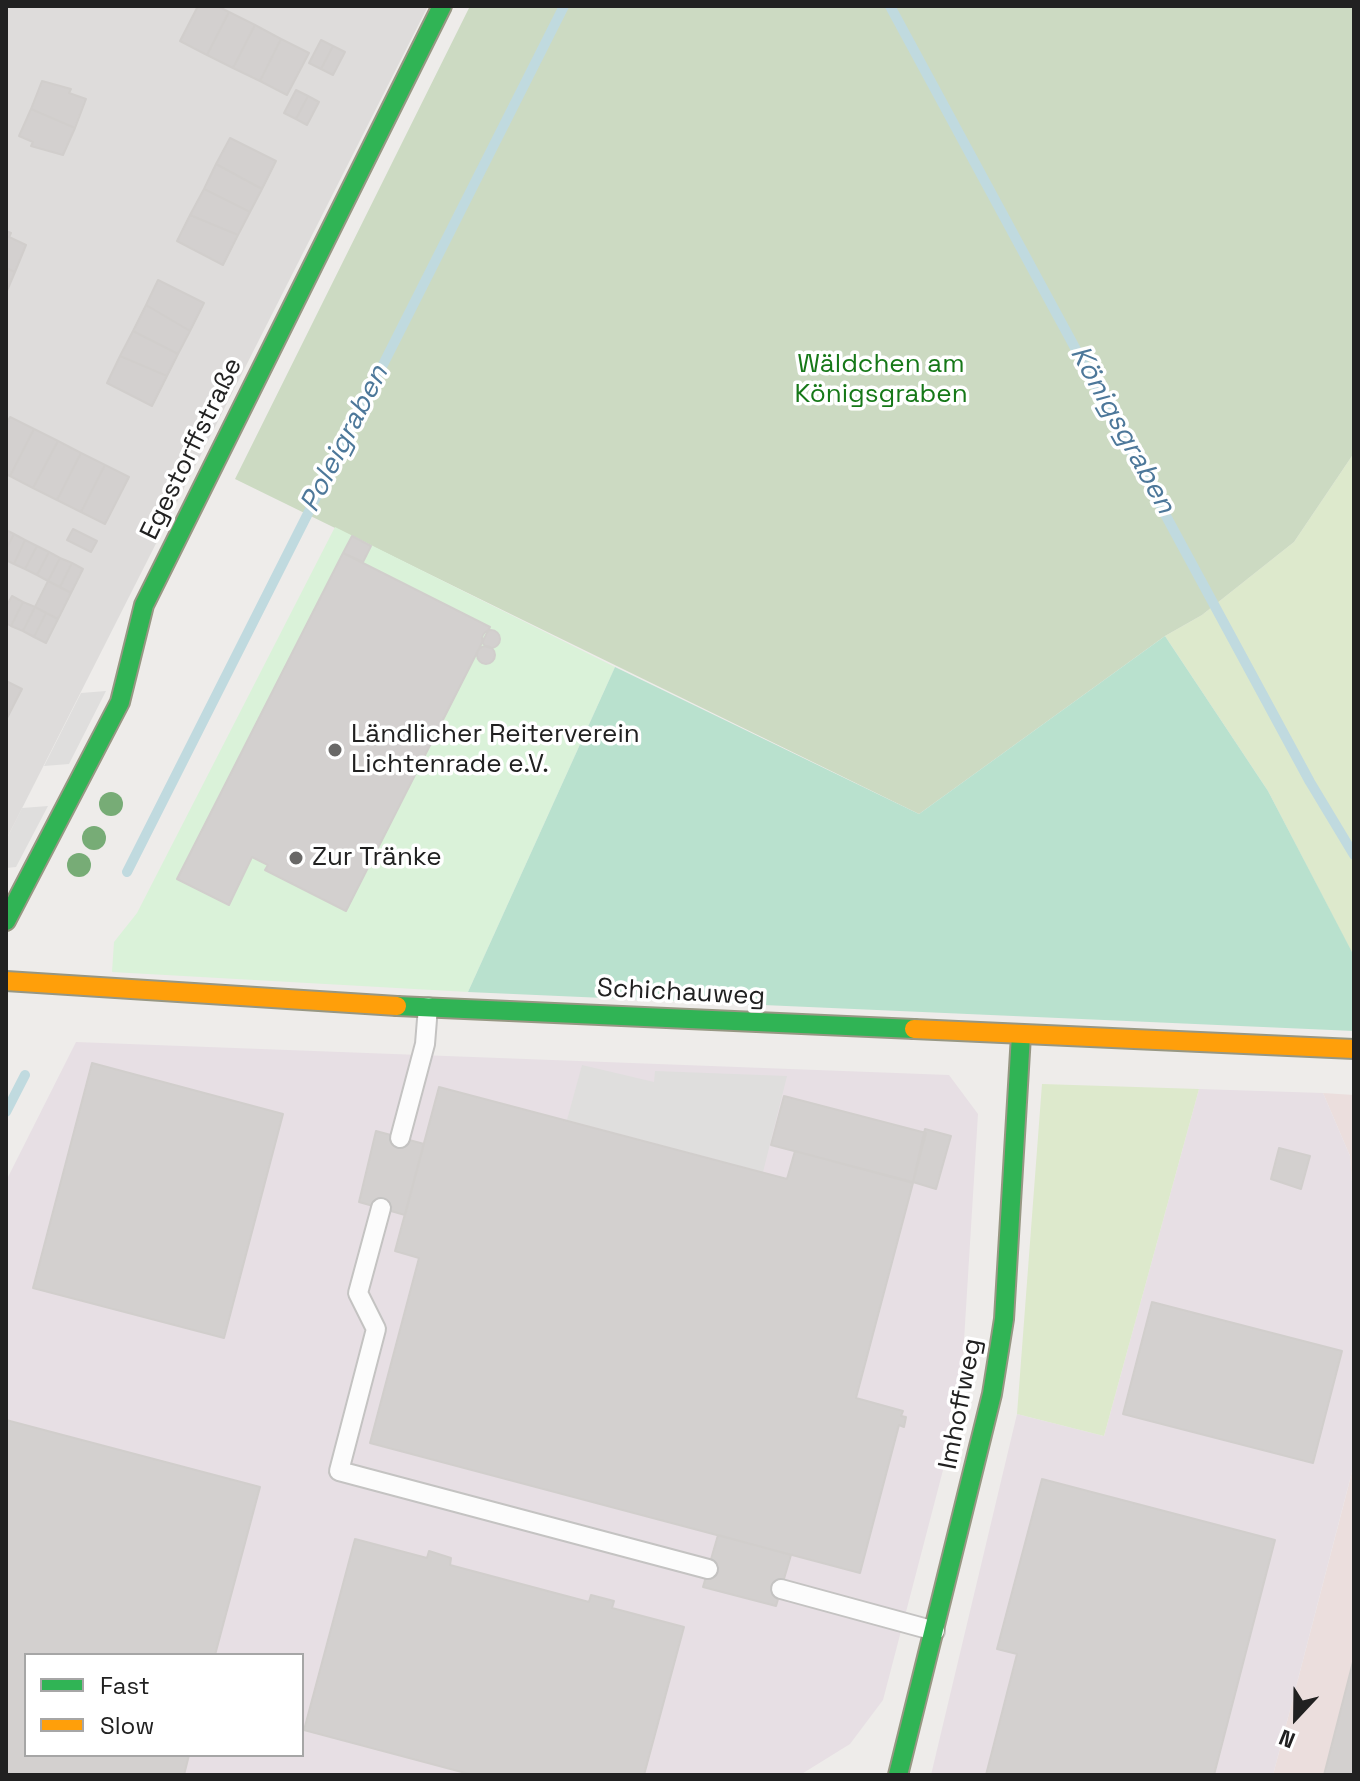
<!DOCTYPE html>
<meta charset="utf-8">
<style>
body{margin:0}
#map{position:relative;width:1360px;height:1781px;overflow:hidden;background:#eeecea;font-family:"Space Grotesk",sans-serif}
canvas{display:block}
.frame{position:absolute;inset:0;border:8px solid #212121;pointer-events:none}
.legend{position:absolute;left:24px;top:1653px;width:280px;height:104px;box-sizing:border-box;background:#fff;border:2px solid #a6a6a6;margin:0;padding:10px 14px;list-style:none;font-size:24px;color:#212121}
.legend li{display:flex;align-items:center;gap:16px;height:40px}
.legend b{width:40px;border:2px solid #a6a6a6}
.north{position:absolute;left:1256px;top:1677px;width:80px;height:80px;-webkit-text-stroke:6px #fff;paint-order:stroke;rotate:202deg;font-size:22px;font-weight:700;line-height:32px;text-align:center;color:#212121}
.north::after{content:'';display:block;margin:auto;width:28px;height:36px;background:#212121;clip-path:polygon(50% 0,100% 100%,50% 72%,0 100%)}
</style>
<div id="map">
<canvas width="1360" height="1781"></canvas>
<div class="frame"></div>
<ul class="legend">
<li><b style="height:10px;background:#30b455"></b>Fast</li>
<li><b style="height:10px;background:#ff9f0a"></b>Slow</li>
</ul>
<div class="north">N</div>
</div>
<script>
const ctx = document.querySelector('canvas').getContext('2d');
ctx.lineJoin = 'round';
function fill(path, color) {
  ctx.fillStyle = color;
  ctx.fill(path, 'evenodd');
}
function shape(rows) {
  const path = new Path2D();
  for (const r of rows) {
    if (r.length === 3) {
      path.moveTo(r[0] + r[2], r[1]);
      path.arc(r[0], r[1], r[2], 0, 2 * Math.PI);
      continue;
    }
    path.moveTo(r[0], r[1]);
    for (let i = 2; i < r.length; i += 2) path.lineTo(r[i], r[i + 1]);
  }
  return path;
}
function trace(path, color, width, dash) {
  ctx.strokeStyle = color;
  ctx.lineWidth = width;
  ctx.lineCap = dash ? 'butt' : 'round';
  ctx.setLineDash(dash || []);
  ctx.stroke(path);
}
function drawText(font, color, halo, rows, align = 'center') {
  ctx.font = font + ' "Space Grotesk",sans-serif';
  ctx.lineWidth = 7;
  ctx.setLineDash([]);
  ctx.textBaseline = 'middle';
  ctx.strokeStyle = halo;
  ctx.fillStyle = color;
  for (const [text, x, y, turn = 0] of rows) {
    ctx.save();
    ctx.translate(x, y);
    ctx.rotate((+turn || 0) * Math.PI / 180);
    ctx.textAlign = isNaN(turn) ? turn : align;
    if (halo) ctx.strokeText(text, 0, 0);
    ctx.fillText(text, 0, 0);
    ctx.restore();
  }
}
const residential = shape([
 [6,6,428,6,6,840]
]);
const commercial = shape([
 [1323,1093,1354,1095,1354,1210,1350,1156],
 [1354,1464,1354,1775,1273,1775,1345,1499]
]);
const industrial = shape([
 [76,1042,949,1075,978,1114,960,1405,883,1700,850,1744,800,1775,6,1775,6,1181],
 [26,1655,302,1655,302,1755,26,1755],
 [1199,1089,1323,1093,1350,1156,1354,1210,1354,1464,1273,1775,931,1775,1017,1414,1104,1436]
]);
const grass = shape([
 [1354,453,1354,957,1268,791,1165,636,1202,615,1294,542],
 [1042,1084,1199,1089,1104,1436,1017,1414]
]);
const forest = shape([
 [470,6,1354,6,1354,453,1294,542,1202,615,1165,636,919,814,235,479]
]);
const park = shape([
 [335,527,615,667,468,992,112,972,114,942,137,913]
]);
const pitch = shape([
 [1165,636,1268,791,1353,954,1354,1031,468,992,615,667,919,814]
]);
const parking = shape([
 [106,691,69,764,44,766,81,693],
 [48,806,16,867,6,868,6,840,22,808],
 [582,1065,654,1082,655,1071,787,1076,763,1172,567,1120]
]);
const stream = shape([
 [890,6,1310,782,1354,855],
 [127,872,564,6],
 [6,1112,25,1075]
]);
const building = shape([
 [198,6,217,6,229,12,207,55,180,41,198,6],
 [229,12,255,25,233,68,207,55,229,12],
 [255,25,281,39,260,81,233,68,255,25],
 [281,39,309,53,287,95,260,81,281,39],
 [321,40,333,46,321,69,309,63,321,40],
 [333,46,345,52,333,75,321,69,333,46],
 [42,81,71,89,69,93,86,99,75,128,31,109,42,81],
 [296,90,308,96,296,119,284,113,296,90],
 [308,96,319,102,307,125,296,119,308,96],
 [31,109,75,128,63,155,31,146,33,142,19,136,31,109],
 [230,138,276,161,262,189,216,164,230,138],
 [216,164,262,189,250,212,204,189,216,164],
 [204,189,250,212,238,235,190,215,204,189],
 [190,215,238,235,223,265,177,241,190,215],
 [6,231,11,233,9,237,26,245,15,272,6,268,6,231],
 [6,268,15,272,6,293,6,268],
 [158,280,204,303,190,331,146,305,158,280],
 [146,305,190,331,178,354,133,331,146,305],
 [133,331,178,354,167,376,120,356,133,331],
 [120,356,167,376,152,406,107,383,120,356],
 [10,417,34,429,10,476,6,474,6,425,10,417],
 [34,429,58,441,33,488,10,476,34,429],
 [58,441,81,453,57,500,33,488,58,441],
 [81,453,105,465,81,512,57,500,81,453],
 [105,465,129,477,105,524,81,512,105,465],
 [73,529,97,541,91,552,67,540,73,529],
 [6,530,14,534,6,549,6,530],
 [14,534,25,540,14,564,6,560,6,549,14,534],
 [352,536,371,546,363,562,343,553,352,536],
 [25,540,37,546,25,569,14,564,25,540],
 [37,546,49,552,37,575,25,569,37,546],
 [49,552,60,558,48,581,37,575,49,552],
 [343,553,490,627,346,911,265,870,268,865,252,857,229,905,177,879,343,553],
 [60,558,72,563,60,587,48,581,60,558],
 [72,563,83,569,71,593,60,587,72,563],
 [48,581,71,593,58,619,35,607,48,581],
 [12,596,23,602,11,626,6,623,6,607,12,596],
 [23,602,35,607,23,631,11,626,23,602],
 [35,607,46,613,34,637,23,631,35,607],
 [46,613,58,619,46,643,34,637,46,613],
 [491,639,9],
 [486,655,9],
 [6,681,22,689,6,720,6,681],
 [92,1063,283,1114,224,1338,33,1288,92,1063],
 [439,1087,787,1179,795,1151,913,1183,856,1398,903,1411,901,1416,906,1417,904,1427,899,1425,860,1573,370,1443,419,1258,395,1251,439,1087],
 [784,1096,926,1133,913,1182,771,1145,784,1096],
 [925,1129,951,1136,936,1189,913,1182,925,1129],
 [376,1131,424,1144,405,1215,359,1202,376,1131],
 [1279,1148,1310,1156,1301,1189,1271,1179,1279,1148],
 [1152,1302,1342,1351,1313,1463,1123,1414,1152,1302],
 [6,1420,260,1487,215,1655,26,1655,26,1755,189,1755,184,1775,6,1775,6,1420],
 [1042,1479,1275,1540,1214,1775,986,1775,1017,1654,997,1649,1042,1479],
 [718,1535,791,1555,776,1606,703,1587,718,1535],
 [355,1539,427,1558,429,1551,451,1558,450,1565,589,1602,591,1595,614,1601,612,1608,684,1627,644,1775,473,1775,304,1730,355,1539],
 [1354,1658,1354,1775,1324,1775,1354,1658]
]);
const lane = shape([
 [400,1138,425,1044,428,1007],
 [381,1208,358,1293,376,1329,339,1471,708,1569],
 [781,1589,935,1631]
]);
const fast = shape([
 [6,921,120,702,144,605,442,6],
 [397,1006,914,1029],
 [898,1775,992,1394,1004,1319,1021,1035]
]);
const slow = shape([
 [6,981,397,1006],
 [914,1029,1354,1049]
]);
const trees = [
 [111,804],
 [94,838],
 [79,865]
];
const markers = [
 [335,750,8,"#696867"],
 [296,858,8,"#696867"]
];
const parkNames = [
 ["Wäldchen am",881,365],
 ["Königsgraben",881,395]
];
const streetNames = [
 ["Egestorffstraße",192,449,-64],
 ["Schichauweg",681,993,3],
 ["Imhoffweg",961,1404,-79]
];
const poiNames = [
 ["Ländlicher Reiterverein",351,735],
 ["Lichtenrade e.V.",351,765],
 ["Zur Tränke",312,858]
];
const waterNames = [
 ["Königsgraben",1122,430,61],
 ["Poleigraben",345,439,-63]
];
fill(residential, '#dedcdb');
fill(commercial, '#ebdedd');
fill(industrial, '#e7dfe4');
fill(grass, '#dde9cc');
fill(forest, '#ccdac2');
fill(park, '#daf2d9');
fill(pitch, '#b9e1ce');
fill(parking, '#dfdedd');
trace(stream, '#c0dadf', 10);
fill(building, '#d3d0cf');
trace(building, '#d1cecc', 2);
trace(lane, '#c4c3c2', 22);
trace(fast, '#979783', 22);
trace(slow, '#979783', 22);
trace(lane, '#fcfcfc', 18);
trace(fast, '#30b455', 18);
trace(slow, '#ff9f0a', 18);
ctx.fillStyle = '#77ac76';
for (const [x, y] of trees) {
  ctx.beginPath();
  ctx.arc(x, y, 12, 0, 2 * Math.PI);
  ctx.fill();
}
for (const [x, y, r, color] of markers) {
  const dot = new Path2D();
  dot.arc(x, y, r, 0, 2 * Math.PI);
  ctx.fillStyle = color;
  ctx.fill(dot);
  trace(dot, '#fff', 3);
}
drawText('26px', '#167818', '#fff', parkNames);
drawText('26px', '#212121', '#fff', streetNames);
drawText('26px', '#212121', '#fff', poiNames, 'left');
drawText('italic 28px', '#4d789a', '#fff', waterNames);
</script>
